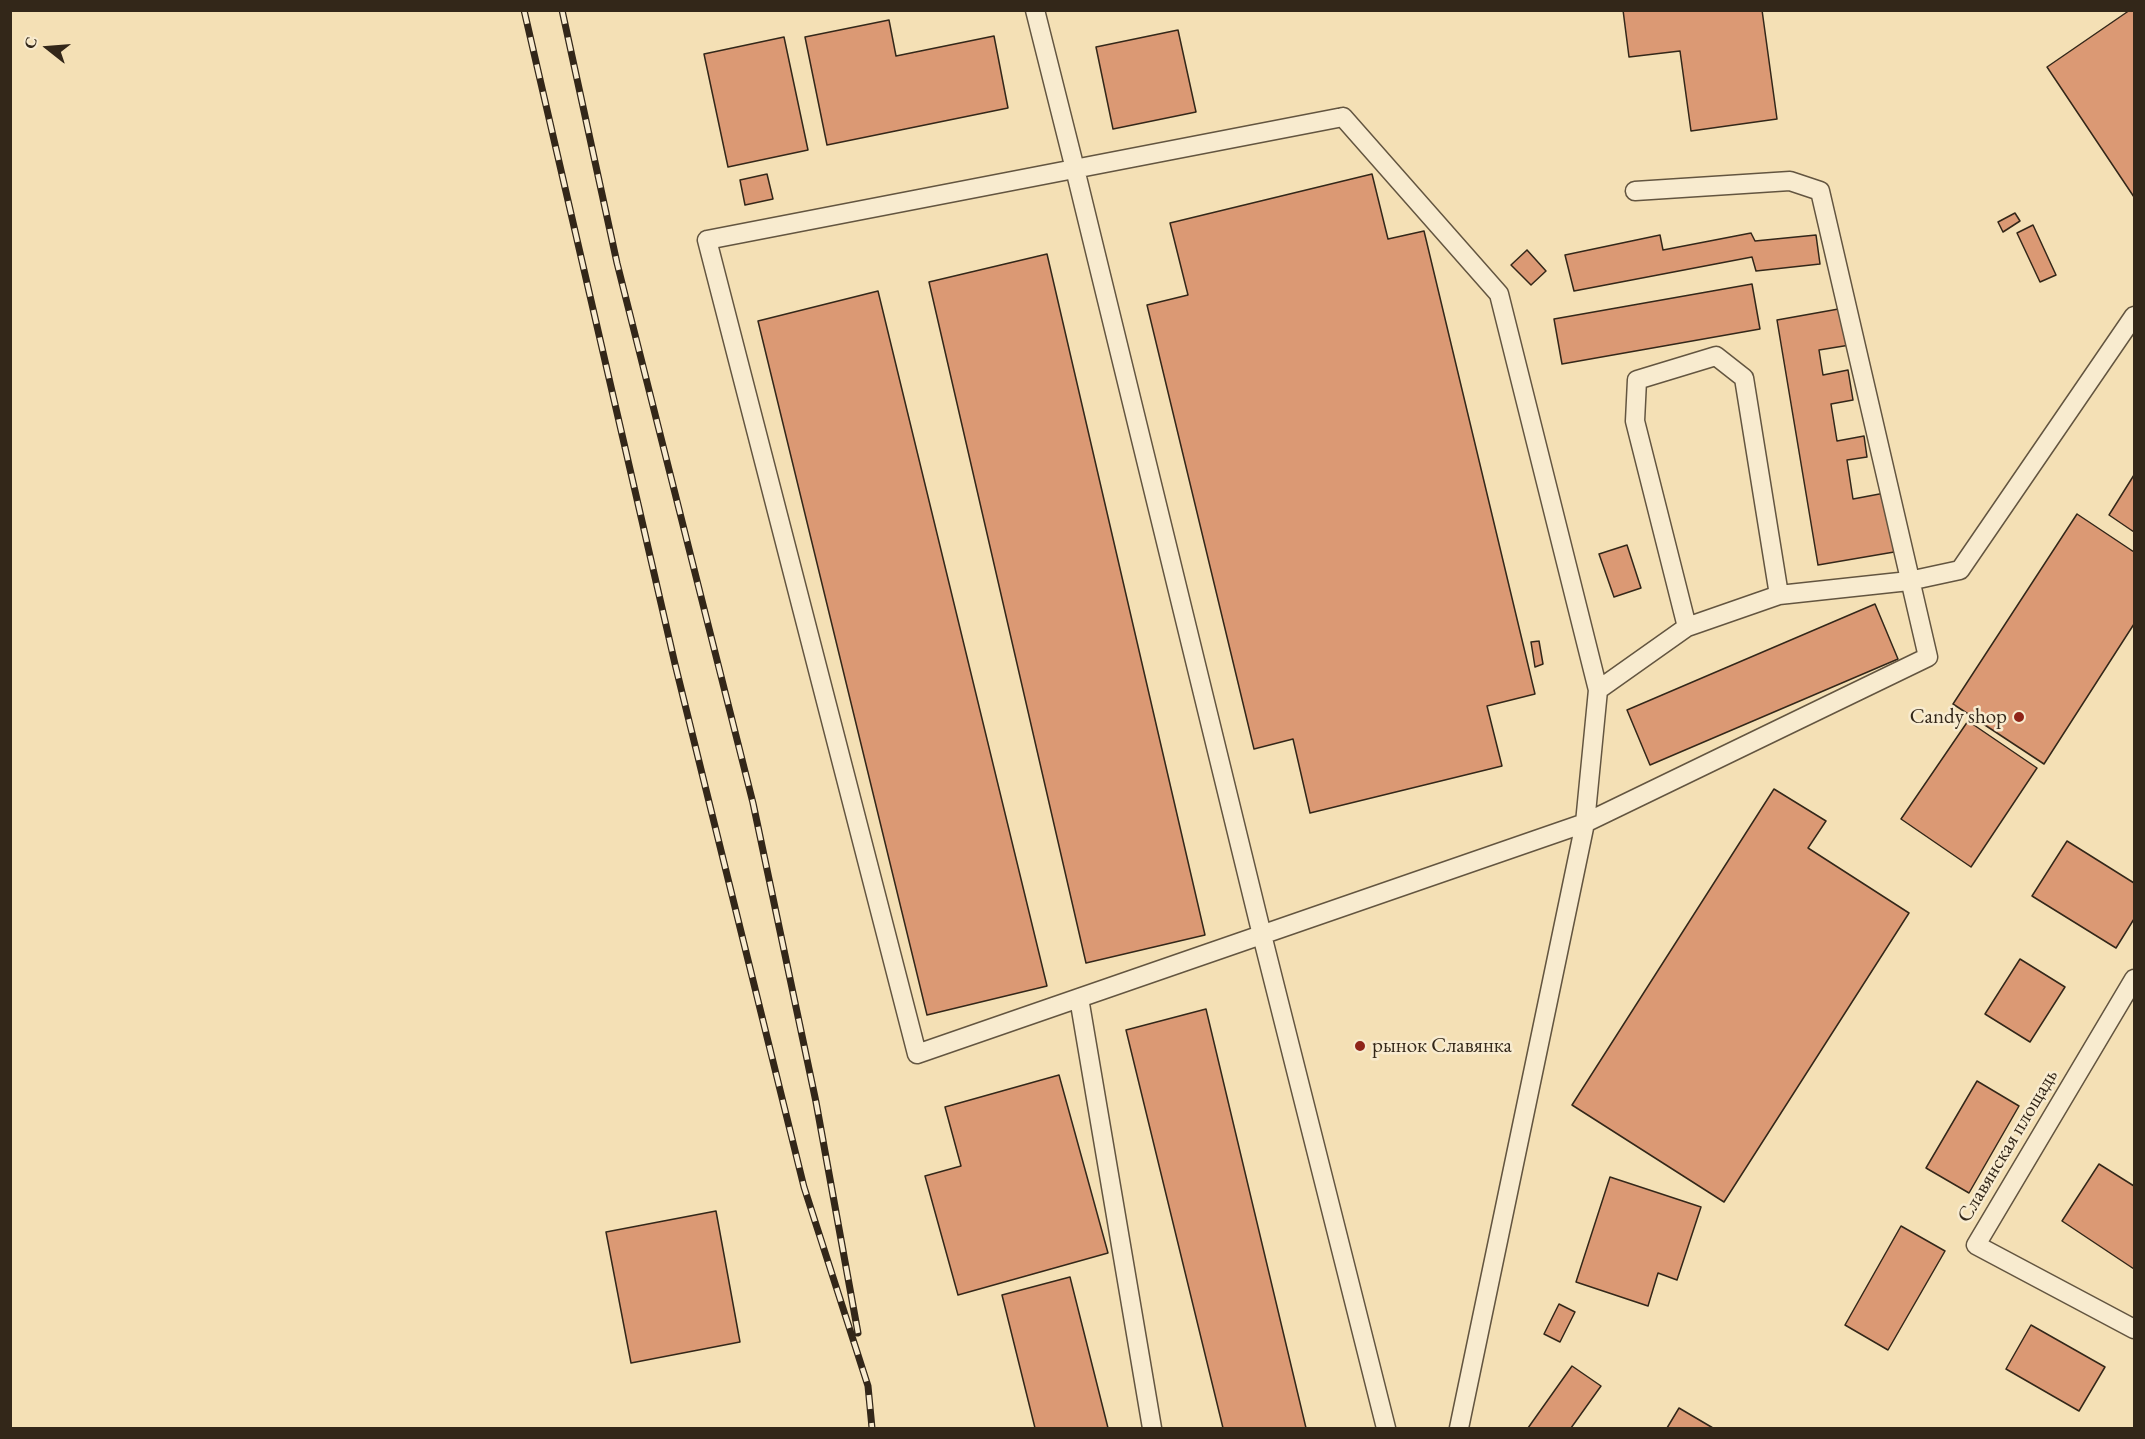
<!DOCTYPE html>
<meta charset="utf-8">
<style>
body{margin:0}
#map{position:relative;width:2145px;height:1439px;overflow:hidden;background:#f4e0b5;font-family:"EB Garamond",serif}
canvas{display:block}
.frame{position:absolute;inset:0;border:12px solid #332719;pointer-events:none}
.north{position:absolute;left:18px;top:18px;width:60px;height:60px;-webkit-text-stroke:4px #f8ebcf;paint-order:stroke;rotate:287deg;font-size:16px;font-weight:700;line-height:24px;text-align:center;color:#332719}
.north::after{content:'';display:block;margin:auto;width:21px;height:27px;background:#332719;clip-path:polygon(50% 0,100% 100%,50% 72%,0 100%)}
</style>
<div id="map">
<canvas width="2145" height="1439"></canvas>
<div class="frame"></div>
<div class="north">С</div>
</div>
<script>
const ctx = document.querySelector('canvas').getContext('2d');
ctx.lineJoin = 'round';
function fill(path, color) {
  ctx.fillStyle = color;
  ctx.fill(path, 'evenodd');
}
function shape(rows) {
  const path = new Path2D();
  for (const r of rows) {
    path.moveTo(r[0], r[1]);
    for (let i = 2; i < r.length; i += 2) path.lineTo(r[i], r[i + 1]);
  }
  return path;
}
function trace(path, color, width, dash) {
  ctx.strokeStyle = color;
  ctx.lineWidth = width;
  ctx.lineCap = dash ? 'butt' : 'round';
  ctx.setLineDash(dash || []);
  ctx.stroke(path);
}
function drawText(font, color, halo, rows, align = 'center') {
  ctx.font = font + ' "EB Garamond",serif';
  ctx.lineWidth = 5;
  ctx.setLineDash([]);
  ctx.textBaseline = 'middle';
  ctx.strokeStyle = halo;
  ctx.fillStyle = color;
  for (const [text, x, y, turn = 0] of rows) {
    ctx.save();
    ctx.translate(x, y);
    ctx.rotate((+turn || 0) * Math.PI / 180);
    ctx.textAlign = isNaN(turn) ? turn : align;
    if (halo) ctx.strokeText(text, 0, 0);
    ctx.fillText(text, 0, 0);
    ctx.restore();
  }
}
const building = shape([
 [1623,10,1762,10,1777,119,1691,131,1680,51,1629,57,1623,10],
 [2130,10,2134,10,2134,197,2047,67,2130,10],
 [889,20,896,56,994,36,1008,108,827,145,805,37,889,20],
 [1178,30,1196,112,1113,129,1096,47,1178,30],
 [784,37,808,150,728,167,704,54,784,37],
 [767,174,773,199,745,205,740,180,767,174],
 [1372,174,1388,239,1424,231,1535,694,1487,706,1502,766,1310,813,1293,739,1254,749,1147,305,1188,295,1170,223,1372,174],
 [2015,213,2020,221,2003,232,1998,222,2015,213],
 [2033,225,2056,275,2040,282,2017,233,2033,225],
 [1751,233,1755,241,1816,235,1820,264,1756,271,1752,257,1574,291,1565,255,1660,235,1663,250,1751,233],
 [1527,250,1546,271,1531,285,1511,265,1527,250],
 [1047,254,1205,935,1086,963,929,282,1047,254],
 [1752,284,1760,329,1562,364,1554,319,1752,284],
 [878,291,1047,986,927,1015,758,321,878,291],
 [1844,308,1850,345,1819,350,1823,375,1848,370,1853,400,1831,404,1837,441,1864,436,1867,457,1847,460,1853,499,1890,492,1900,551,1818,565,1777,320,1844,308],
 [2134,475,2134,532,2109,515,2134,475],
 [2077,514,2134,552,2134,624,2044,764,1953,704,2077,514],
 [1627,545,1641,588,1614,597,1599,554,1627,545],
 [1875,604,1898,659,1650,765,1627,710,1875,604],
 [1539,641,1543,664,1535,667,1531,642,1539,641],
 [1968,721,2037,768,1971,867,1901,819,1968,721],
 [1774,789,1826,821,1808,848,1909,913,1724,1202,1572,1105,1774,789],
 [2067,841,2134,883,2134,919,2116,948,2032,896,2067,841],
 [2020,959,2065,987,2030,1042,1985,1014,2020,959],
 [1206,1009,1306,1428,1223,1428,1126,1030,1206,1009],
 [1059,1075,1108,1253,958,1295,925,1176,961,1166,945,1107,1059,1075],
 [1977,1081,2019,1106,1969,1193,1926,1168,1977,1081],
 [2099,1164,2134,1186,2134,1269,2062,1221,2099,1164],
 [1610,1177,1701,1207,1677,1280,1658,1273,1648,1306,1576,1282,1610,1177],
 [716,1211,740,1342,631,1363,606,1232,716,1211],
 [1901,1226,1945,1251,1888,1350,1845,1325,1901,1226],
 [1070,1277,1108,1428,1035,1428,1002,1295,1070,1277],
 [1559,1304,1575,1312,1560,1342,1544,1334,1559,1304],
 [2031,1325,2105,1367,2079,1411,2006,1369,2031,1325],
 [1572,1366,1601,1386,1571,1428,1528,1428,1572,1366],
 [1679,1408,1713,1428,1667,1428,1679,1408]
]);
const lane = shape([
 [1035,10,1075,169,1262,935,1386,1428],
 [1343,117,1499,294,1598,690,1585,823,917,1054,707,240,1343,117],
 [1687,627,1635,421,1637,380,1716,356,1744,378,1779,595],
 [1598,690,1687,627,1779,595,1909,581,1960,570,2134,316],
 [2134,979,1976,1245,2134,1329],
 [1079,998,1152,1428],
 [1459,1428,1585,823,1928,657,1820,191,1790,181,1635,191]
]);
const rail = shape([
 [524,10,675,664,804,1187,868,1386,872,1428],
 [562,10,617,263,753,803,816,1102,858,1333]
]);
const markers = [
 [2019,717,6,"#8f2418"],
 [1360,1046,6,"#8f2418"]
];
const poiNames = [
 ["Candy shop",2007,717],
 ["рынок Славянка",1372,1046,"left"]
];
const streetNames = [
 ["Славянская площадь",2008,1146,-59]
];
fill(building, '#db9974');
trace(building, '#332719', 1.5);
trace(lane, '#635540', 21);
trace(lane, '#f8ebcf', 18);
trace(rail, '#332719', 7);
trace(rail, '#f8ebcf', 4.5, [14]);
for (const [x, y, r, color] of markers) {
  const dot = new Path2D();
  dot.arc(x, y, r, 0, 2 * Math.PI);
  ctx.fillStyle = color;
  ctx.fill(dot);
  trace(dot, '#f8ebcf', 2);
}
drawText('21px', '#332719', '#f8ebcf', poiNames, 'right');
drawText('21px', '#332719', '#f8ebcf', streetNames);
</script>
